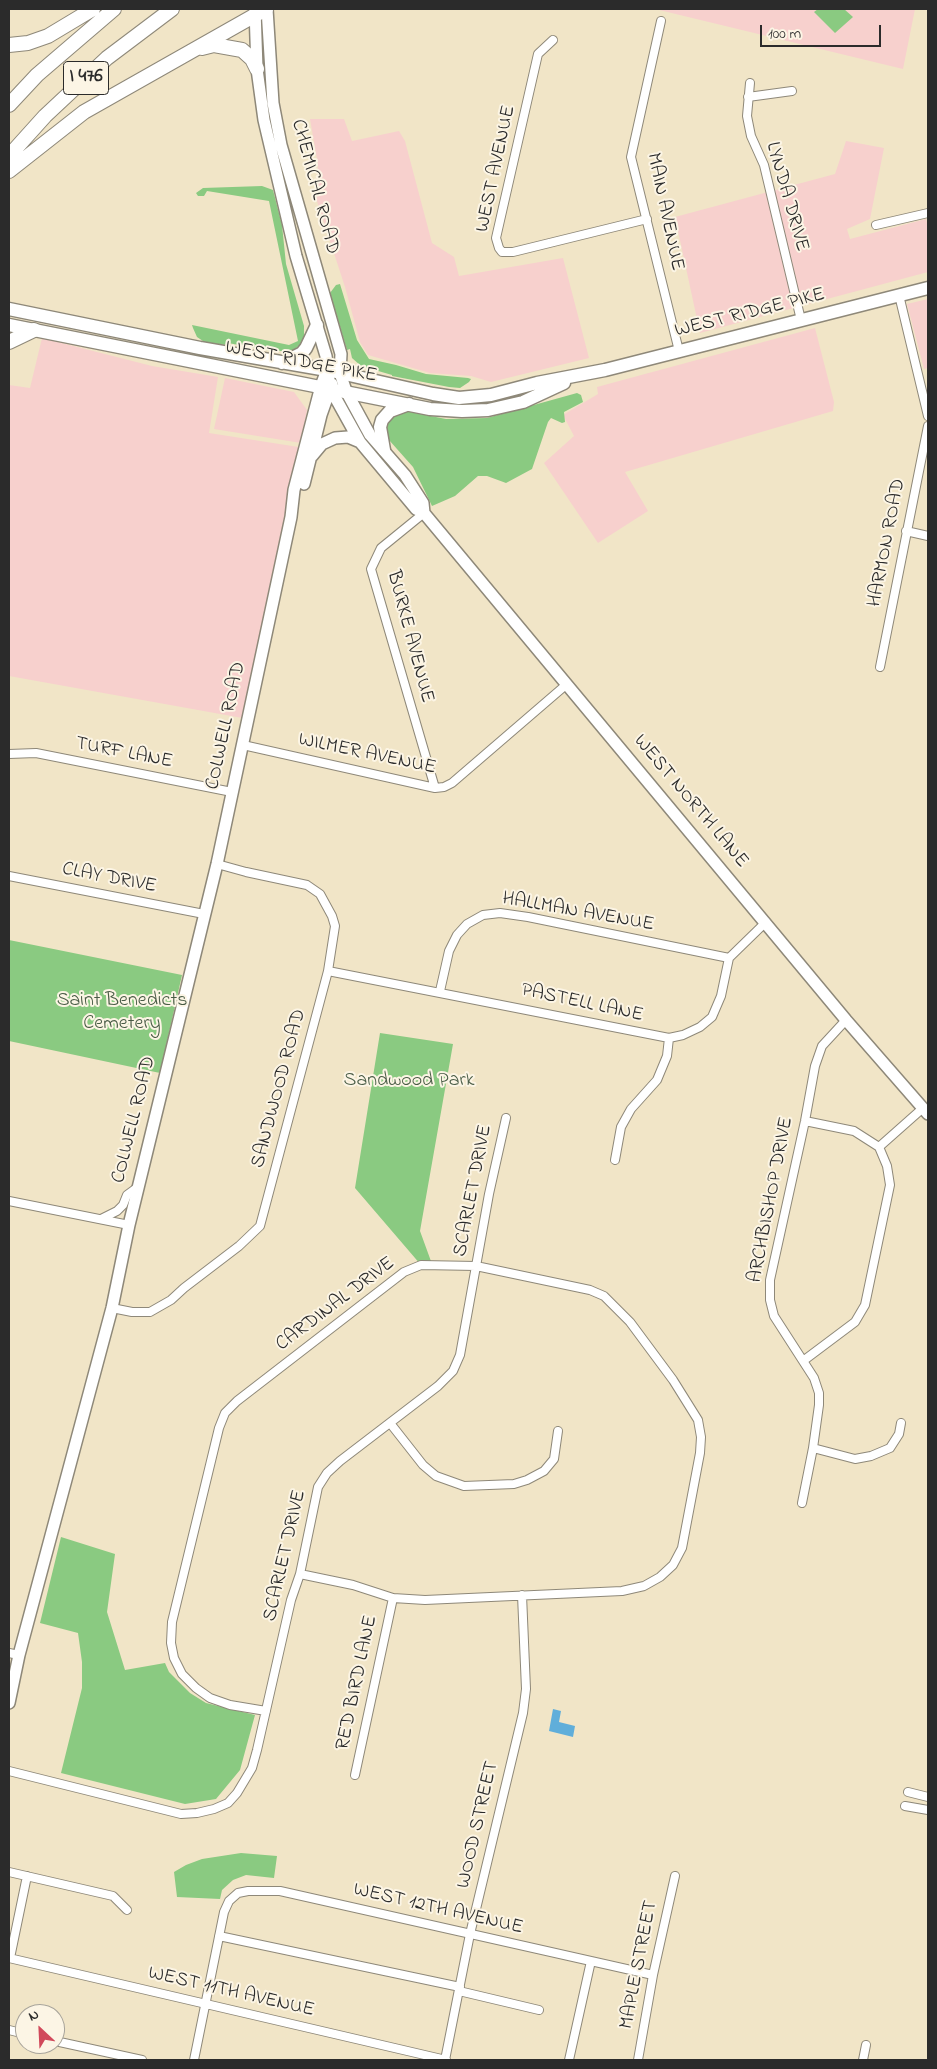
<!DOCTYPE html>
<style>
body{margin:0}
#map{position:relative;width:937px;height:2069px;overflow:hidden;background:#f1e5c7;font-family:"Indie Flower",sans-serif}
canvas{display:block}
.frame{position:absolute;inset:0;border:10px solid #2b2b2b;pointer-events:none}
.north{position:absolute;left:15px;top:2004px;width:50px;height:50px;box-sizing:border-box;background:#fcf5e5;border:1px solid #a8a49b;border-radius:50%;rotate:335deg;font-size:14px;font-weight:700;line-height:20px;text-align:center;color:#2b2b2b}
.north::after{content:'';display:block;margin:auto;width:18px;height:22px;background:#d1495b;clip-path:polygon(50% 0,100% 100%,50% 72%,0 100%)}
.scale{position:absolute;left:760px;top:25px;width:121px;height:22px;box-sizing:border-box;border:2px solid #2b2b2b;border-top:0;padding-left:6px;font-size:15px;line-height:18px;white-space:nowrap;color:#2b2b2b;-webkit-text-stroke:4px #fcf5e5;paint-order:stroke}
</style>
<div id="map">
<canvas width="937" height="2069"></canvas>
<div class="frame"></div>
<div class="north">N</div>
<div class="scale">100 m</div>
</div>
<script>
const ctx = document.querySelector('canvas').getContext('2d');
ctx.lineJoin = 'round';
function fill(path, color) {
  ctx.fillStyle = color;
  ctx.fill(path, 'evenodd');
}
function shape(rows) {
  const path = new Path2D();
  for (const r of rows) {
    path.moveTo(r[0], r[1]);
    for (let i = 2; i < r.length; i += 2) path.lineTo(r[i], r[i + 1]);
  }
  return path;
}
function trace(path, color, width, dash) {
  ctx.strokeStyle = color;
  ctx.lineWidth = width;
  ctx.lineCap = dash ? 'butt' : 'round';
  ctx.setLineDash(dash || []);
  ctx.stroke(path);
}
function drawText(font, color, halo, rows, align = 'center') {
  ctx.font = font + ' "Indie Flower",sans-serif';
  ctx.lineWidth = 4;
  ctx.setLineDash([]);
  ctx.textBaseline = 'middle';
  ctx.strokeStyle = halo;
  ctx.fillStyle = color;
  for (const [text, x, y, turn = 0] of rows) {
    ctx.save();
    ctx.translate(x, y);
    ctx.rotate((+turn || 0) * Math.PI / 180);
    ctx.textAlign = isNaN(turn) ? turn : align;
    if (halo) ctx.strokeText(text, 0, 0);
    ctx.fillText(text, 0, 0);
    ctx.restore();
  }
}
const built = shape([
 [655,9,915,9,903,69],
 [310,119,344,119,352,141,399,131,405,141,432,243,454,257,459,276,563,258,589,358,491,382,471,376,430,373,368,355,360,342,345,287,315,195,318,165],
 [846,141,884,148,870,219,847,229,850,239,926,219,928,227,928,272,700,333,675,217,835,174],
 [928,299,928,368,924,369,907,304],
 [815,328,834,402,833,411,625,472,648,511,598,543,544,463,574,436,563,415,598,394,597,387],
 [42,338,152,366,218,377,209,433,305,448,248,719,9,676,9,385,30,388],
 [225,378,294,392,307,410,301,443,214,429]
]);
const green = shape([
 [818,9,844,9,853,17,835,33,814,12],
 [262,186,273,190,282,225,286,264,304,326,304,342,292,351,272,351,228,343,227,345,206,343,197,337,193,328,192,325,289,345,298,341,269,201,207,191,204,196,198,196,196,193,203,188],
 [340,284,357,340,369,359,396,365,426,374,468,378,471,379,469,382,460,388,449,387,392,376,392,375,361,366,352,358,350,349,347,350,330,293,336,285],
 [577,393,581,395,583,402,564,412,565,422,562,423,551,418,548,422,532,469,506,483,487,476,478,476,455,496,432,506,413,467,389,440,386,433,386,426,390,417,405,411,446,419,487,418],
 [9,940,182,975,160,1073,9,1041],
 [380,1033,453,1044,420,1231,432,1264,421,1265,355,1188],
 [61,1537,115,1554,107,1612,125,1670,165,1663,169,1672,190,1693,206,1703,255,1715,240,1770,216,1799,185,1804,61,1773,82,1688,82,1662,78,1633,40,1623],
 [241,1853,277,1856,274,1878,246,1875,233,1880,222,1890,220,1899,177,1897,174,1872,186,1865,202,1859]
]);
const water = shape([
 [553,1709,561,1711,559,1722,575,1726,573,1737,549,1731]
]);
const street = shape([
 [661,21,631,157,679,351],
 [553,40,538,54,496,238,499,248,502,252,513,252,647,219],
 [750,83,747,116,751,136,764,165,801,320],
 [748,97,792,91],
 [876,225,928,213],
 [899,295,928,416],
 [424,513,381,548,371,569,435,788],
 [906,531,928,536],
 [880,667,928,426],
 [243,745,435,788,444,787,452,783,567,684],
 [9,754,36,753,232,792],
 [9,876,204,914],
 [328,971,669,1038,683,1035,700,1027,712,1017,721,996,729,958,766,922],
 [440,991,449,951,457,935,467,924,483,915,500,913,528,917,729,958],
 [879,1147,923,1108],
 [615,1160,621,1127,631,1109,657,1080,667,1056,669,1038],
 [9,1201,129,1225],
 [101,1219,117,1211,123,1205,127,1195,138,1187],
 [112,1308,132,1312,150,1312,171,1300,184,1288,239,1246,260,1226,328,971,335,926,332,916,320,894,307,885,246,872,217,864],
 [803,1361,855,1322,865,1305,890,1185,887,1166,879,1147,854,1131,805,1121],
 [390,1423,423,1465,436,1476,464,1486,514,1484,527,1480,544,1471,554,1459,558,1431],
 [813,1448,855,1459,871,1456,890,1448,899,1434,901,1423],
 [802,1503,813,1448,819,1405,819,1393,814,1378,774,1316,770,1300,770,1280,805,1121,815,1066,822,1046,846,1020],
 [9,1653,19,1655],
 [266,1711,230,1705,210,1698,196,1688,182,1674,174,1658,171,1643,172,1622,219,1428,225,1413,237,1401,404,1272,421,1265,476,1266,590,1290,604,1296,630,1322,673,1380,698,1420,701,1437,700,1453,682,1548,673,1565,660,1577,644,1586,622,1591,425,1600,393,1598,353,1585,300,1574],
 [9,1771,181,1814,197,1813,214,1809,228,1803,237,1793,252,1768,257,1750,291,1600,300,1574,318,1487,327,1473,340,1461,438,1386,453,1371,460,1355,489,1194,506,1118],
 [355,1775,393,1598],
 [908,1792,928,1797],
 [905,1806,928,1810],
 [9,1872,113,1896,127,1910],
 [219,1936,460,1987],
 [9,1958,446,2060],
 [10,1958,27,1876],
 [459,1991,539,2010],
 [9,2030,25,2034],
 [55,2041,142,2060],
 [194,2060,224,1912,229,1901,238,1893,248,1891,280,1891,653,1975],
 [445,2060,470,1934,523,1713,526,1689,522,1595],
 [569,2060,591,1961],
 [638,2060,653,1975,675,1876],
 [863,2060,866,2045]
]);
const secondary = shape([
 [255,9,257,69,264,120,296,256,326,356,330,388,360,442,416,509,424,513,846,1020,928,1114],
 [267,9,273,103,281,145,341,354,340,373,346,391,370,435,405,475,423,503,424,513],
 [312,456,322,444,335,438,348,437,360,442],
 [304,484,321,415,332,384],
 [9,1703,19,1655,112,1308,129,1225,217,864,291,517,294,490,321,386,327,370]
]);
const primary = shape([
 [9,309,200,348,327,370,433,394,459,398,491,395,537,383,605,370,928,288],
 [9,325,430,409,462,411,488,410,523,402,564,383],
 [282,363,302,353,306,348,317,325],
 [384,450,380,427,382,420,390,411,409,404]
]);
const highway = shape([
 [9,45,28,43,48,36,93,9],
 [202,48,214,45,242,50,252,59,257,69],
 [9,105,37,75,114,9],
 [9,156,45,116,107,58,172,9],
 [9,171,84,112,266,9],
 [9,342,34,330]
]);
const shields = [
 [86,78,45]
];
const shieldNames = [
 ["I 476",86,78]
];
const streetNames = [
 ["WEST AVENUE",497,169,-78],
 ["CHEMICAL ROAD",314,187,75],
 ["LYNDA DRIVE",786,197,74],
 ["MAIN AVENUE",664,212,78],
 ["WEST RIDGE PIKE",750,314,-14],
 ["WEST RIDGE PIKE",301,363,11],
 ["HARMON ROAD",888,543,-79],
 ["BURKE AVENUE",409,637,75],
 ["COLWELL ROAD",227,726,-78],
 ["TURF LANE",124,754,11],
 ["WILMER AVENUE",367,755,12],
 ["WEST NORTH LANE",690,802,50],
 ["CLAY DRIVE",109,879,11],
 ["HALLMAN AVENUE",578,913,10],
 ["PASTELL LANE",582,1004,12],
 ["SANDWOOD ROAD",280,1089,-75],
 ["COLWELL ROAD",135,1120,-76],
 ["SCARLET DRIVE",474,1191,-79],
 ["ARCHBISHOP DRIVE",772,1200,-79],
 ["CARDINAL DRIVE",336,1305,-37],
 ["SCARLET DRIVE",286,1556,-77],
 ["RED BIRD LANE",358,1683,-78],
 ["WOOD STREET",479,1825,-77],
 ["WEST 12TH AVENUE",438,1910,13],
 ["MAPLE STREET",640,1965,-79],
 ["WEST 11TH AVENUE",231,1993,13]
];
const parkNames = [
 ["Saint Benedicts",122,1002],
 ["Cemetery",122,1025],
 ["Sandwood Park",409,1082]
];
fill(built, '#f7d0cd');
fill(green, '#8aca81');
fill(water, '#60aeda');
trace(street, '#8e8879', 10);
trace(secondary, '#8e8879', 14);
trace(primary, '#8e8879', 15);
trace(highway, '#8e8879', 16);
trace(street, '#fff', 8);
trace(secondary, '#fff', 11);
trace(primary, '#fff', 12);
trace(highway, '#fff', 14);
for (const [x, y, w] of shields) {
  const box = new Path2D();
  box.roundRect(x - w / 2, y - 16.5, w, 33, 4);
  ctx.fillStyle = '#fcf5e5';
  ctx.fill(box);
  trace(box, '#2b2b2b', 1);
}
drawText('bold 19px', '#2b2b2b', null, shieldNames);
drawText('20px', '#2b2b2b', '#fcf5e5', streetNames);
drawText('20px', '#485b45', '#fcf5e5', parkNames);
</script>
